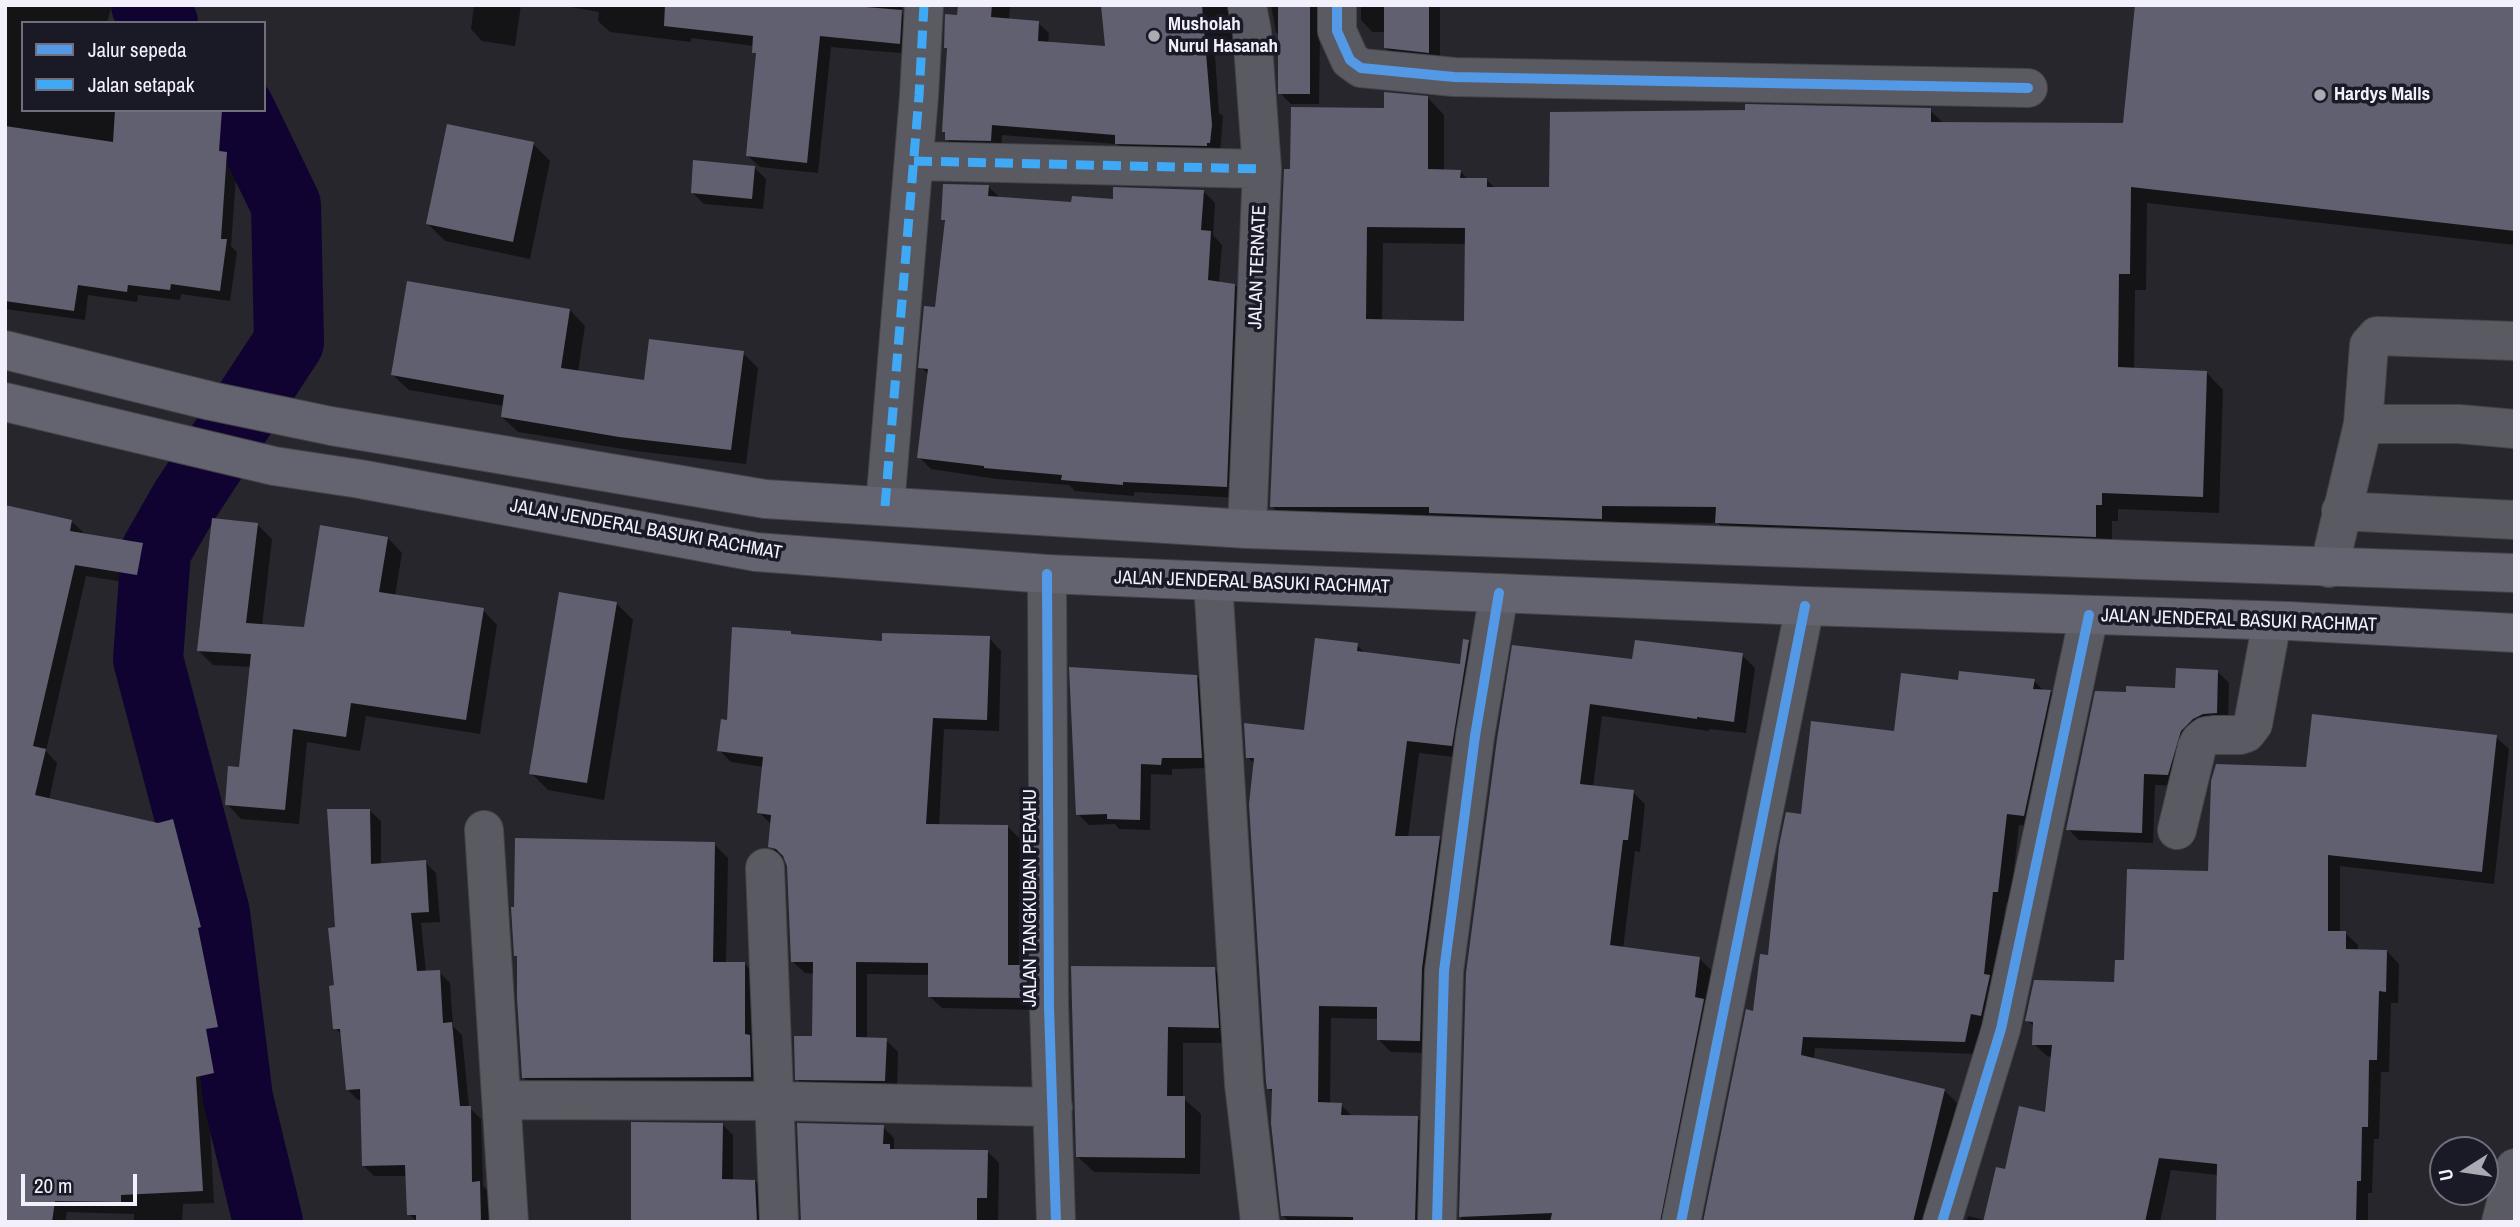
<!DOCTYPE html>
<style>
body{margin:0}
#map{position:relative;width:2520px;height:1227px;overflow:hidden;background:#26262c;font-family:"Archivo Narrow",sans-serif}
canvas{display:block}
.frame{position:absolute;inset:0;border:7px solid #f2f1fb;pointer-events:none}
.legend{position:absolute;left:21px;top:21px;width:245px;height:91px;box-sizing:border-box;background:#1a1926;border:2px solid #706f7b;margin:0;padding:9px 12px;list-style:none;font-size:21px;color:#f2f1fb}
.legend li{display:flex;align-items:center;gap:14px;height:35px}
.legend b{width:35px;border:2px solid #706f7b}
.north{position:absolute;left:2429px;top:1136px;width:70px;height:70px;box-sizing:border-box;background:#1a1926;border:2px solid #706f7b;border-radius:50%;rotate:258deg;font-size:19px;font-weight:700;line-height:28px;text-align:center;color:#f2f1fb}
.north::after{content:'';display:block;margin:auto;width:24px;height:32px;background:#abaab3;clip-path:polygon(50% 0,100% 100%,50% 72%,0 100%)}
.scale{position:absolute;left:21px;top:1174px;width:116px;height:32px;box-sizing:border-box;border:4px solid #f2f1fb;border-top:0;padding-left:9px;font-size:21px;line-height:24px;white-space:nowrap;color:#f2f1fb;-webkit-text-stroke:5px #1a1926;paint-order:stroke}
</style>
<div id="map">
<canvas width="2520" height="1227"></canvas>
<div class="frame"></div>
<ul class="legend">
<li><b style="height:9px;background:#5399e6"></b>Jalur sepeda</li>
<li><b style="height:9px;background:#3fa9f5"></b>Jalan setapak</li>
</ul>
<div class="north">U</div>
<div class="scale">20 m</div>
</div>
<script>
const ctx = document.querySelector('canvas').getContext('2d');
ctx.lineJoin = 'round';
function fill(path, color) {
  ctx.fillStyle = color;
  ctx.fill(path, 'evenodd');
}
function shape(rows) {
  const path = new Path2D();
  for (const r of rows) {
    path.moveTo(r[0], r[1]);
    for (let i = 2; i < r.length; i += 2) path.lineTo(r[i], r[i + 1]);
  }
  return path;
}
function trace(path, color, width, dash) {
  ctx.strokeStyle = color;
  ctx.lineWidth = width;
  ctx.lineCap = dash ? 'butt' : 'round';
  ctx.setLineDash(dash || []);
  ctx.stroke(path);
}
function drawText(font, color, halo, rows, align = 'center') {
  ctx.font = font + ' "Archivo Narrow",sans-serif';
  ctx.lineWidth = 7;
  ctx.setLineDash([]);
  ctx.textBaseline = 'middle';
  ctx.strokeStyle = halo;
  ctx.fillStyle = color;
  for (const [text, x, y, turn = 0] of rows) {
    ctx.save();
    ctx.translate(x, y);
    ctx.rotate((+turn || 0) * Math.PI / 180);
    ctx.textAlign = isNaN(turn) ? turn : align;
    if (halo) ctx.strokeText(text, 0, 0);
    ctx.fillText(text, 0, 0);
    ctx.restore();
  }
}
const shadow = shape([
 [5,5,112,5,107,23,23,23,23,110,233,110,230,157,237,164,231,246,237,252,230,301,181,294,180,300,138,295,137,302,88,295,85,320,5,309],
 [474,5,521,5,515,46,482,41,471,29],
 [559,5,902,5,902,13,913,24,911,54,831,47,818,173,760,167,748,156,758,56,754,52,754,46,691,38,691,42,610,32,598,21,599,12],
 [960,5,1010,5,1009,20,1038,23,1049,33,1048,43,1107,48,1103,5,1239,5,1239,42,1214,41,1219,113,1223,116,1220,153,1127,154,1117,144,1002,135,1001,151,957,150,947,139,947,135,943,131,949,51,945,47,959,17],
 [1271,5,1328,5,1320,31,1319,104,1291,104,1280,93,1280,36,1276,32],
 [1361,5,1440,5,1440,63,1397,59,1386,48,1386,32,1372,32,1361,20],
 [2515,5,2515,245,2147,203,2146,290,2135,290,2134,370,2207,373,2223,390,2219,513,2118,509,2118,521,2112,521,2112,552,1734,539,1718,523,1618,522,1618,535,1288,523,1272,506,1292,171,1385,109,1428,98,1444,115,1444,171,1460,171,1468,179,1486,179,1495,188,1551,189,1930,110,1944,124,2125,124],
 [1383,243,1467,244,1466,323,1382,321],
 [533,144,550,161,530,259,445,241,428,224],
 [754,167,766,179,763,209,704,204,692,192],
 [988,186,1001,199,1073,204,1203,191,1215,203,1213,235,1222,245,1219,283,1235,285,1246,297,1238,498,1134,492,1134,496,1075,491,1069,485,997,479,931,469,919,457,929,375,920,367,937,309,947,223,942,219],
 [570,310,585,326,578,372,645,382,743,353,758,368,746,464,636,451,518,432,502,417,504,406,409,390,393,375],
 [5,507,71,521,84,533,142,545,154,557,149,586,86,576,46,751,57,763,49,800,158,825,172,821,184,833,212,939,209,939,229,1039,217,1041,225,1085,208,1088,214,1203,183,1204,182,1222,134,1222,134,1214,67,1212,65,1222,5,1222],
 [258,525,272,539,262,626,305,629,388,538,402,553,395,596,483,610,497,625,480,734,366,716,360,751,307,742,299,824,241,819,227,804,241,769,252,667,213,665,198,650],
 [616,603,633,620,604,800,548,790,531,773],
 [790,633,794,636,884,643,989,638,1001,651,999,731,944,729,939,826,1008,827,1020,839,1019,967,1026,967,1039,979,1039,1010,942,1008,929,996,930,975,867,974,867,1040,886,1040,898,1052,897,1093,809,1091,797,1079,814,1038,815,974,805,973,792,961,788,866,786,860,770,846,772,825,759,812,764,767,731,762,719,750,728,722],
 [1468,641,1481,654,1464,758,1419,753,1408,838,1439,838,1451,850,1432,1053,1391,1052,1379,1040,1379,1019,1331,1018,1330,1104,1341,1105,1353,1117,1417,1118,1430,1130,1427,1222,1289,1222,1283,1215,1274,1094,1268,1088,1255,765,1248,757,1306,732,1357,645,1366,654,1462,666],
 [1742,655,1755,668,1746,733,1709,729,1709,731,1602,716,1593,787,1633,792,1645,804,1640,852,1635,851,1623,949,1699,958,1712,971,1673,1222,1461,1222,1468,973,1498,739,1634,661],
 [2217,671,2229,683,2228,724,2179,786,2155,785,2153,843,2079,840,2068,829,2128,694,2177,690],
 [1196,676,1207,687,1212,768,1172,769,1172,775,1151,774,1150,830,1119,829,1115,824,1089,825,1078,814],
 [2034,681,2044,691,2050,691,2062,704,2036,827,2019,825,2010,904,2006,903,1996,984,1977,1054,1815,1048,1814,1060,1944,1090,1957,1103,1930,1213,1936,1222,1705,1222,1802,816,1895,733,1959,682],
 [2496,737,2509,749,2494,884,2340,866,2340,933,2345,933,2358,945,2358,951,2387,951,2399,964,2398,1003,2391,1003,2389,1072,2381,1072,2379,1139,2374,1139,2372,1193,2368,1193,2368,1222,2217,1222,2218,1175,2171,1170,2160,1222,1966,1222,1968,1216,1985,1220,2006,1171,2046,1114,2052,1057,2047,1056,2034,1044,2035,1028,2027,1020,2116,984,2125,962,2308,769],
 [369,810,381,821,381,865,425,862,436,873,440,922,421,923,426,973,439,972,450,983,453,1026,462,1035,469,1107,481,1119,483,1186,491,1194,492,1222,417,1222,409,1214,407,1176,374,1176,363,1165,362,1100,358,1100,347,1089,342,1035,335,1028,337,929],
 [714,844,728,858,726,964,745,964,758,978,764,1090,537,1091,523,1077,519,959,516,956],
 [1072,967,1214,969,1231,986,1234,1043,1183,1043,1183,1098,1201,1114,1200,1174,1094,1172,1077,1156],
 [722,1124,733,1135,733,1181,755,1181,766,1193,767,1222,633,1222],
 [883,1127,894,1138,894,1151,988,1152,999,1163,998,1222,803,1222]
]);
const river = shape([
 [146,5,163,23],
 [240,110,286,205,289,342,184,502,156,551,148,659,215,913,238,1098,268,1222]
]);
const building = shape([
 [665,5,841,5,902,10,900,44,820,36,807,163,746,156,756,53,752,53,753,36,664,26],
 [958,5,992,5,991,17,1039,21,1038,41,1105,46,1101,5,1202,5,1212,125,1210,143,1207,143,1207,146,1115,144,1115,135,992,125,991,141,945,140,945,132,942,132,947,48,944,48,945,14,957,15],
 [1384,5,1429,5,1429,53,1384,48],
 [2135,5,2515,5,2515,231,2131,187,2130,274,2119,274,2118,367,2207,371,2203,497,2102,493,2102,505,2096,505,2096,537,1715,523,1716,507,1602,506,1602,519,1429,513,1429,507,1270,507,1284,169,1290,169,1291,107,1384,108,1384,92,1428,96,1428,169,1461,170,1460,178,1487,178,1487,187,1549,187,1550,112,1745,110,1745,104,1931,108,1931,122,2123,123],
 [1367,227,1465,228,1464,321,1366,319],
 [1278,7,1310,7,1310,94,1278,94],
 [115,110,222,110,219,151,227,152,221,239,227,239,220,291,171,284,170,290,128,285,127,292,78,285,74,311,5,301,5,126,113,142],
 [447,124,534,142,513,242,426,224],
 [693,160,755,166,752,199,691,193],
 [943,184,989,185,988,196,1071,202,1072,196,1113,199,1113,187,1204,190,1201,230,1211,231,1208,280,1235,284,1227,487,1123,482,1123,485,1061,480,1062,475,984,468,984,466,917,458,928,369,918,368,924,306,935,307,945,220,941,220],
 [407,281,570,309,561,368,644,380,649,339,744,351,731,450,619,437,501,417,504,395,391,375],
 [5,505,72,520,70,531,143,543,137,575,75,565,33,746,46,749,35,795,158,823,173,819,201,927,198,928,218,1027,206,1029,214,1073,196,1077,203,1191,121,1195,121,1202,55,1201,52,1222,5,1222],
 [212,518,258,523,246,623,304,627,320,525,388,537,379,592,484,608,466,720,351,703,346,737,293,729,285,810,225,805,228,766,239,767,251,654,197,651],
 [559,592,617,602,587,783,529,774],
 [732,627,791,631,791,634,882,641,882,633,990,636,987,720,933,718,926,824,1008,825,1008,965,1027,965,1027,998,928,997,928,963,856,962,856,1037,887,1038,885,1081,795,1080,794,1036,812,1036,813,962,791,962,787,866,783,856,776,849,768,847,771,815,757,813,763,757,717,751,721,719,727,720],
 [1315,638,1358,643,1357,651,1460,664,1463,639,1469,640,1452,746,1407,741,1395,836,1440,836,1422,968,1420,1041,1377,1040,1377,1007,1319,1006,1318,1102,1342,1103,1341,1115,1418,1116,1415,1222,1353,1222,1353,1217,1281,1216,1271,1123,1272,1089,1267,1089,1266,1082,1249,804,1254,758,1246,758,1244,723,1304,730],
 [1635,640,1743,653,1734,722,1697,717,1697,719,1590,704,1580,784,1634,790,1628,840,1623,840,1610,945,1700,957,1695,997,1704,999,1660,1222,1550,1222,1552,1213,1459,1217,1466,973,1497,739,1512,645,1632,659],
 [1069,667,1197,675,1202,758,1162,758,1161,765,1141,764,1140,820,1107,819,1107,814,1076,815],
 [2176,668,2218,670,2217,713,2203,714,2193,719,2181,731,2168,775,2144,774,2142,833,2066,830,2095,691,2126,692,2126,686,2175,688],
 [1959,671,2035,679,2033,689,2051,690,2024,816,2007,814,1998,892,1993,892,1984,974,1990,975,1981,1016,1971,1014,1965,1042,1803,1037,1801,1055,1945,1089,1913,1222,1703,1222,1746,1009,1753,1011,1760,954,1768,955,1779,846,1786,812,1801,814,1811,721,1894,731,1901,673,1958,680],
 [2312,714,2497,735,2482,872,2328,855,2328,931,2346,931,2346,949,2387,950,2386,992,2379,991,2377,1060,2369,1060,2368,1127,2362,1127,2361,1181,2357,1181,2356,1222,2216,1222,2217,1164,2159,1158,2145,1222,1983,1222,1996,1167,2005,1169,2019,1106,2045,1112,2052,1045,2032,1045,2033,1022,2025,1021,2034,980,2114,982,2115,960,2124,960,2127,869,2208,871,2211,781,2216,764,2306,767],
 [327,809,370,809,371,864,426,860,429,912,411,913,417,971,440,970,443,1023,452,1022,460,1106,471,1106,472,1182,480,1181,481,1222,416,1222,416,1215,407,1215,405,1165,362,1166,360,1089,346,1090,340,1029,333,1029,329,986,334,985,328,928,335,927],
 [515,838,715,842,713,962,745,962,745,1034,750,1035,751,1077,522,1078,517,998,517,956,514,956,511,907,514,907],
 [1071,966,1215,967,1219,1028,1168,1027,1167,1096,1185,1096,1185,1158,1076,1157],
 [631,1122,723,1123,722,1179,755,1180,757,1222,631,1222],
 [797,1123,884,1125,883,1144,890,1144,890,1149,988,1150,987,1198,977,1198,977,1222,801,1222]
]);
const minor = shape([
 [1337,5,1337,31,1350,60,1361,68,1454,77,2028,88],
 [914,161,1262,169],
 [2363,424,2369,345,2377,336,2515,341],
 [885,506,919,96,924,5],
 [2341,511,2515,520],
 [1247,529,1262,169,1252,32,1247,5],
 [2329,568,2363,424,2459,424,2515,429],
 [1047,574,1049,1007,1056,1222],
 [1213,581,1244,1084,1260,1222],
 [484,830,509,1222],
 [2177,830,2197,747,2200,741,2206,736,2214,735,2240,735,2246,733,2253,724,2272,621],
 [765,868,779,1222],
 [502,1100,776,1101,1053,1107],
 [1437,1222,1444,971,1475,736,1499,593],
 [1681,1222,1805,606],
 [1942,1222,2001,1029,2089,615],
 [2501,1222,2515,1168]
]);
const major = shape([
 [5,350,211,401,331,426,765,499,1247,529,2515,573],
 [5,402,274,466,360,479,756,552,1047,574,1805,606,2289,621,2515,633]
]);
const quiet = shape([
 [914,161,1262,169],
 [885,506,919,96,924,5]
]);
const cycleway = shape([
 [1337,5,1337,31,1350,60,1361,68,1454,77,2028,88],
 [1047,574,1049,1007,1056,1222],
 [1437,1222,1444,971,1475,736,1499,593],
 [1681,1222,1805,606],
 [1942,1222,2001,1029,2089,615]
]);
const markers = [
 [1154,36,7,"#abaab3"],
 [2320,95,7,"#abaab3"]
];
const poiNames = [
 ["Musholah",1168,25],
 ["Nurul Hasanah",1168,47],
 ["Hardys Malls",2334,95]
];
const streetNames = [
 ["JALAN TERNATE",1258,267,-88],
 ["JALAN JENDERAL BASUKI RACHMAT",646,530,10],
 ["JALAN JENDERAL BASUKI RACHMAT",1252,583,2],
 ["JALAN JENDERAL BASUKI RACHMAT",2239,621,2],
 ["JALAN TANGKUBAN PERAHU",1031,898,-90]
];
fill(shadow, '#0007');
trace(river, '#110331', 70);
fill(building, '#616070');
trace(minor, '#434348', 40);
trace(major, '#434348', 40);
trace(minor, '#5a5a63', 38);
trace(major, '#646370', 38);
trace(quiet, '#3fa9f5', 9, [18, 9]);
trace(cycleway, '#5399e6', 10);
for (const [x, y, r, color] of markers) {
  const dot = new Path2D();
  dot.arc(x, y, r, 0, 2 * Math.PI);
  ctx.fillStyle = color;
  ctx.fill(dot);
  trace(dot, '#1a1926', 2.5);
}
drawText('bold 19px', '#f2f1fb', '#1a1926', poiNames, 'left');
drawText('19px', '#f2f1fb', '#1a1926', streetNames);
</script>
